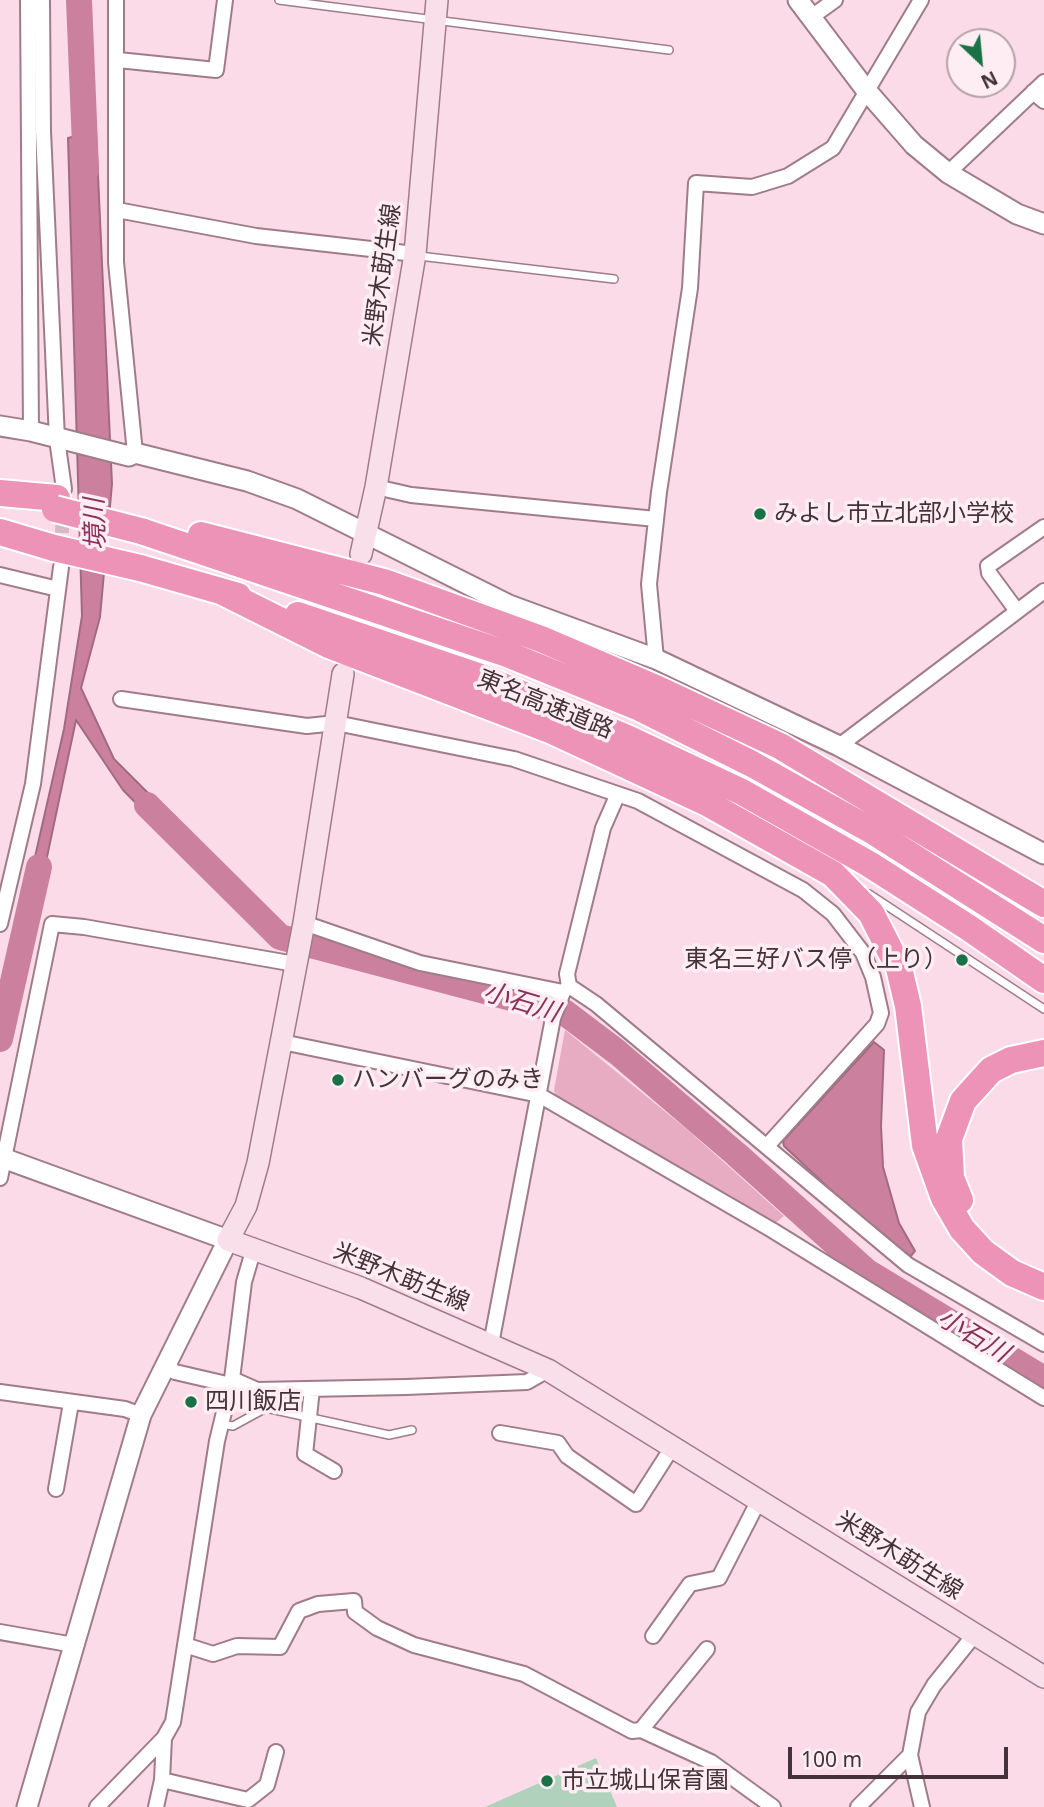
<!DOCTYPE html>
<meta charset="utf-8">
<style>
body{margin:0}
#map{position:relative;width:1044px;height:1807px;overflow:hidden;background:#fbdbe7;font-family:"Noto Sans",sans-serif}
canvas{display:block}
.north{position:absolute;left:946px;top:28px;width:70px;height:70px;box-sizing:border-box;background:#feeef3;border:2px solid #b3a3a9;border-radius:50%;rotate:154deg;font-size:19px;font-weight:700;line-height:28px;text-align:center;color:#433339}
.north::after{content:'';display:block;margin:auto;width:24px;height:32px;background:#197246;clip-path:polygon(50% 0,100% 100%,50% 72%,0 100%)}
.scale{position:absolute;left:788px;top:1747px;width:220px;height:32px;box-sizing:border-box;border:4px solid #433339;border-top:0;padding-left:9px;font-size:21px;line-height:24px;white-space:nowrap;color:#433339;-webkit-text-stroke:5px #feeef3;paint-order:stroke}
</style>
<div id="map">
<canvas width="1044" height="1807"></canvas>
<div class="north">N</div>
<div class="scale">100 m</div>
</div>
<script>
const ctx = document.querySelector('canvas').getContext('2d');
ctx.lineJoin = 'round';
function fill(path, color) {
  ctx.fillStyle = color;
  ctx.fill(path, 'evenodd');
}
function shape(rows) {
  const path = new Path2D();
  for (const r of rows) {
    path.moveTo(r[0], r[1]);
    for (let i = 2; i < r.length; i += 2) path.lineTo(r[i], r[i + 1]);
  }
  return path;
}
function trace(path, color, width, dash) {
  ctx.strokeStyle = color;
  ctx.lineWidth = width;
  ctx.lineCap = dash ? 'butt' : 'round';
  ctx.setLineDash(dash || []);
  ctx.stroke(path);
}
function drawText(font, color, halo, rows, align = 'center') {
  ctx.font = font + ' "Noto Sans","Noto Sans JP",sans-serif';
  ctx.lineWidth = 7;
  ctx.setLineDash([]);
  ctx.textBaseline = 'middle';
  ctx.strokeStyle = halo;
  ctx.fillStyle = color;
  for (const [text, x, y, turn = 0] of rows) {
    ctx.save();
    ctx.translate(x, y);
    ctx.rotate((+turn || 0) * Math.PI / 180);
    ctx.textAlign = isNaN(turn) ? turn : align;
    if (halo) ctx.strokeText(text, 0, 0);
    ctx.fillText(text, 0, 0);
    ctx.restore();
  }
}
const green = shape([
 [565,1030,689,1131,784,1216,773,1225,557,1101,554,1090]
]);
const water = shape([
 [96,131,112,484,100,617,81,688,114,759,177,822,167,835,123,790,76,720,37,904,25,901,64,729,82,616,68,138,96,131],
 [874,1042,884,1050,881,1126,883,1167,899,1223,915,1251,911,1256,891,1243,852,1210,784,1146,783,1141,874,1042]
]);
const river = shape([
 [79,0,86,170],
 [147,805,280,937,564,1012,617,1052,736,1154,866,1271,1044,1379],
 [0,1039,39,867]
]);
const building = shape([
 [596,1758,617,1807,485,1807]
]);
const minorTunnel = shape([
 [61,554,63,508]
]);
const service = shape([
 [279,0,669,50],
 [419,256,614,279],
 [869,894,1044,1009],
 [221,1424,233,1426,266,1408,389,1435,412,1430]
]);
const minor = shape([
 [28,0,31,431],
 [42,0,43,131,57,439,64,489],
 [116,0,116,262,135,453],
 [810,18,835,0],
 [118,60,216,70,225,0],
 [1033,92,1044,101],
 [948,173,1044,82],
 [117,210,256,236,415,254],
 [376,487,411,495,656,519],
 [0,575,58,589],
 [1017,611,989,573,988,566,1044,527],
 [656,659,649,584,659,492,690,288,696,183,752,187,788,176,833,148,921,0],
 [121,699,307,726,336,723,514,759,638,801,803,890,833,914,863,953,873,977,881,1013,877,1024,767,1146],
 [839,746,1044,591],
 [617,796,603,828,567,974,569,986,596,1004,908,1265,1044,1344],
 [304,923,420,963,563,992],
 [0,924,33,784,61,567],
 [282,1042,539,1095,772,1230,1044,1398],
 [0,1178,52,924,84,927,295,964],
 [491,1344,553,1018,563,992,569,986],
 [165,1365,175,1372,231,1385],
 [232,1379,257,1390,406,1387,527,1382,548,1370],
 [312,1389,305,1454,334,1471],
 [0,1392,125,1409,141,1415],
 [500,1433,558,1443,567,1456,636,1504,673,1446],
 [56,1489,71,1403],
 [0,1632,74,1645],
 [653,1636,690,1584,719,1578,759,1500],
 [185,1645,213,1654,237,1646,280,1647,299,1611,318,1604,354,1601,355,1612,377,1628,414,1645,524,1674,632,1731,641,1730,711,1762,773,1807],
 [641,1730,707,1649],
 [162,1780,248,1800,267,1785,276,1752],
 [97,1807,164,1738,173,1722,217,1441,232,1379,244,1282,254,1248],
 [156,1807,162,1780,164,1738],
 [858,1807,910,1755],
 [922,1807,910,1755,918,1712,934,1685,975,1634]
]);
const tertiary = shape([
 [798,0,866,90,914,145,948,173,1017,214,1044,224],
 [0,426,31,431,129,456,135,453,247,481,297,499,509,605,656,659,839,746,1044,854],
 [0,1157,228,1240,141,1415,27,1807]
]);
const secondary = shape([
 [361,554,376,487,415,254,437,0],
 [343,674,304,923,258,1163,246,1206,228,1240,361,1288,548,1370,1044,1677]
]);
const motorway = shape([
 [0,493,57,498],
 [141,531,507,654,640,708,752,764,874,832,1044,940],
 [0,532,54,548],
 [201,535,384,582,541,639,658,689,780,746,1044,904],
 [140,568,238,596],
 [223,592,329,645,550,730,707,803,833,874,871,913,899,968,908,1006,925,1145,944,1198,962,1229,983,1252,1012,1273,1044,1287],
 [298,615,481,677,627,738,742,792,869,864,969,928,1044,980],
 [960,1200,951,1178,949,1139,963,1101,991,1070,1011,1060,1044,1053]
]);
const motorwayBridge = shape([
 [55,509,141,531],
 [54,548,140,568]
]);
const markers = [
 [760,514,7,"#197246"],
 [962,960,7,"#197246"],
 [338,1080,7,"#197246"],
 [191,1402,7,"#197246"],
 [547,1781,7,"#197246"]
];
const streetNames = [
 ["米野木莇生線",383,275,-82],
 ["東名高速道路",545,705,22],
 ["米野木莇生線",401,1278,22],
 ["米野木莇生線",899,1556,32]
];
const poiNames = [
 ["みよし市立北部小学校",774,514],
 ["東名三好バス停（上り）",948,960,"right"],
 ["ハンバーグのみき",352,1080],
 ["四川飯店",205,1402],
 ["市立城山保育園",561,1781]
];
const waterNames = [
 ["境川",96,524,-92],
 ["小石川",521,1003,17],
 ["小石川",973,1336,31]
];
fill(green, '#e7acc2');
fill(water, '#cb819e');
trace(water, '#a26a80', 2);
trace(river, '#cb819e', 26);
fill(building, '#b0d2bc');
trace(minorTunnel, '#d6b9c4', 14, [14, 7]);
trace(service, '#a07c89', 10);
trace(minor, '#a07c89', 18);
trace(tertiary, '#a07c89', 23);
trace(secondary, '#a07c89', 24);
trace(motorway, '#fff', 30);
trace(service, '#fff', 7);
trace(minor, '#fff', 14);
trace(tertiary, '#fff', 19);
trace(secondary, '#f9dfe9', 21);
trace(motorway, '#ec93b7', 26);
trace(motorwayBridge, '#fff', 30, []);
trace(motorwayBridge, '#ec93b7', 26);
for (const [x, y, r, color] of markers) {
  const dot = new Path2D();
  dot.arc(x, y, r, 0, 2 * Math.PI);
  ctx.fillStyle = color;
  ctx.fill(dot);
  trace(dot, '#feeef3', 2.5);
}
drawText('24px', '#433339', '#feeef3', streetNames);
drawText('24px', '#433339', '#feeef3', poiNames, 'left');
drawText('italic 26px', '#8a315b', '#feeef3', waterNames);
</script>
